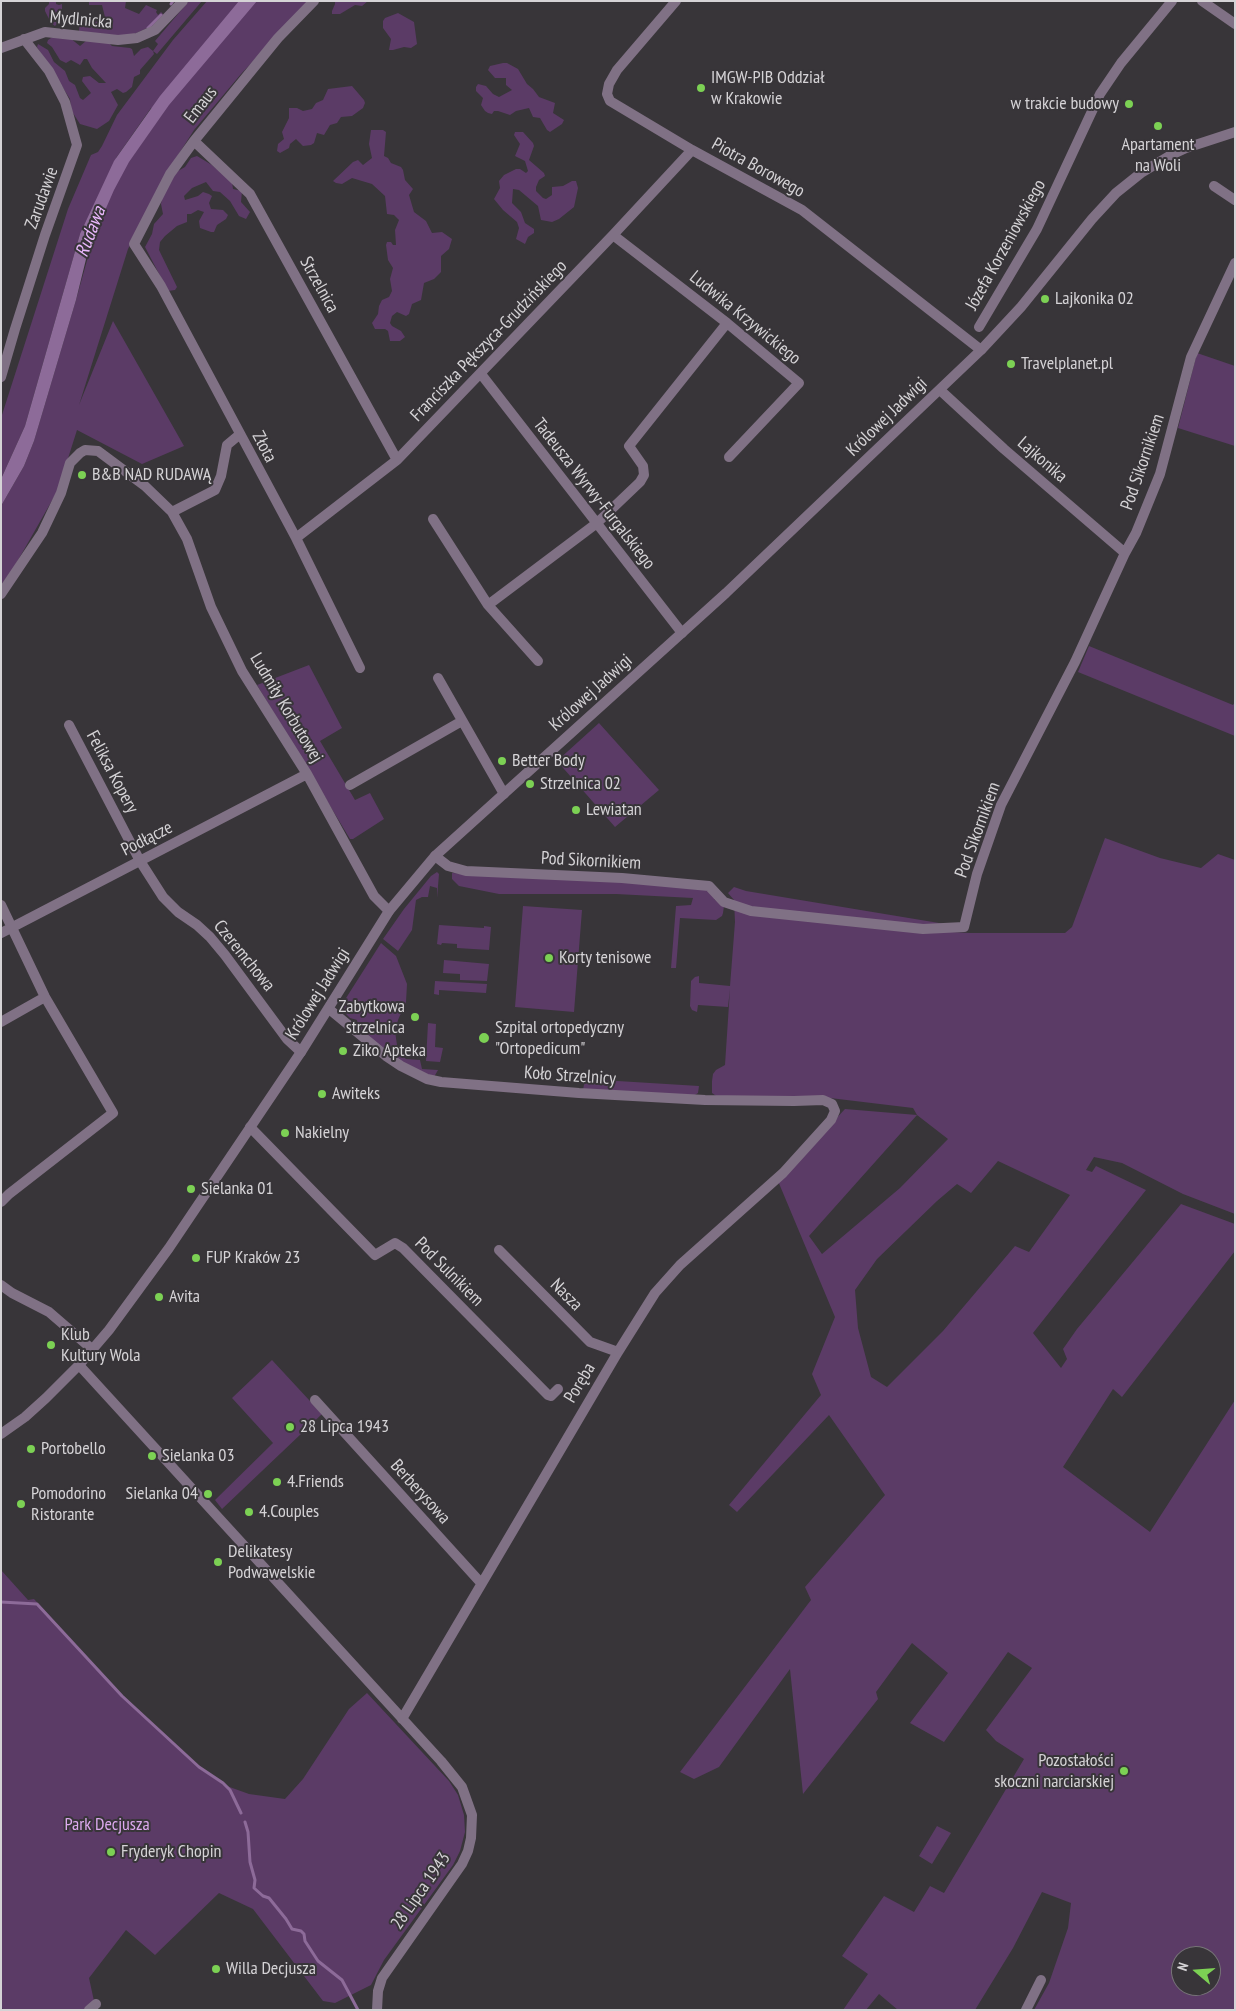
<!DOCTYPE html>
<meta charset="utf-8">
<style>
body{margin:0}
#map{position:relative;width:1236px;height:2011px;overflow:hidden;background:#383539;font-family:"PT Sans Narrow",sans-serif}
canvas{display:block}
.frame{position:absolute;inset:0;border:2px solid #d5d3d6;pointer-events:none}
.north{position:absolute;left:1171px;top:1946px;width:50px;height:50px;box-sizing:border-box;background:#383539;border:1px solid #777478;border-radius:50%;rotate:288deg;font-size:14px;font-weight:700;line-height:20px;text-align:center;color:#d5d3d6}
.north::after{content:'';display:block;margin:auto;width:18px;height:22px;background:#7cd154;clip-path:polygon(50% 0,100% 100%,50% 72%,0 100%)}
</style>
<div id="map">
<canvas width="1236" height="2011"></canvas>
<div class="frame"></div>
<div class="north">N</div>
</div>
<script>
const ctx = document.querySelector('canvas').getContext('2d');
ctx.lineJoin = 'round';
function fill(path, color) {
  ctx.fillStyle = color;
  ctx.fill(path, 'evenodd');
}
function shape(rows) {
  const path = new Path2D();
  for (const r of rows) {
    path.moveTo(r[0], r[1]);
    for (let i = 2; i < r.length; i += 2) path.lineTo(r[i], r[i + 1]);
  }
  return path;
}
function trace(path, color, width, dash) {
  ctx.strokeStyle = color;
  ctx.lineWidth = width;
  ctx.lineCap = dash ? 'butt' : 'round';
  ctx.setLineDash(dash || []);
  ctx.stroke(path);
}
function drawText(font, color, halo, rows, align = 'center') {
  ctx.font = font + ' "PT Sans Narrow",sans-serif';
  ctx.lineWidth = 4;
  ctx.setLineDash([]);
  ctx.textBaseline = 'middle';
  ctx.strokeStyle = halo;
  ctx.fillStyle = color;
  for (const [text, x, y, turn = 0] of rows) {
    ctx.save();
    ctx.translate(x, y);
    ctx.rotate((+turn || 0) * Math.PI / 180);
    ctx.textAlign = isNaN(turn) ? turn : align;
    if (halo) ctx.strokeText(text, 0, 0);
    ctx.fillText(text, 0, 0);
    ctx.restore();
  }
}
const green = shape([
 [49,1,56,1,56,4,59,5,62,4,62,18,55,26,51,23,45,11,45,8,49,4],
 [89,1,126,1,125,8,139,14,146,5,157,10,156,12,158,15,161,12,164,15,154,25,132,35,110,35,79,31,80,19,83,19,83,23,103,21,105,17,102,5,89,5],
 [189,1,202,1,157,54,153,51,154,54,140,70,140,74,134,77,132,87,126,92,123,93,117,89,111,92,118,105,109,121,97,129,80,124,71,110,70,99,37,47,38,44,48,50,54,62,65,71,69,81,75,85,80,98,83,100,91,93,82,81,83,77,90,76,99,83,106,83,92,68,87,59,84,59,80,65,71,60,66,63,60,60,52,47,47,43,48,40,54,36,70,38,80,46,86,41,109,43,112,46,130,48,132,49,134,56,141,49,148,47,153,51,158,44,155,41],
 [207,1,310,1,241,74,194,130,173,163,128,249,79,405,113,321,184,446,142,464,77,430,58,490,13,569,1,585,1,506,24,466,34,441,76,300,93,239,80,234,25,426,1,479,1,418,68,209,91,155,98,152,102,146,117,115,173,40],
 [151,108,165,109,165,110,132,157,116,158],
 [335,1,368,1,362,6,355,5,340,14,332,14,332,11,335,4],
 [398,13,414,22,417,44,411,48,404,47,393,50,389,50,391,39,383,28,383,21,385,18],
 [503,63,507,63,518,69,527,84,533,89,539,97,555,103,553,113,564,120,562,124,550,132,547,130,540,118,533,117,529,108,516,111,510,115,498,111,494,111,492,114,488,113,485,111,481,105,483,98,476,91,476,87,478,84,486,86,493,94,499,97,512,90,506,85,506,78,495,78,488,70,490,66],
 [352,86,364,100,365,103,363,108,352,116,341,117,337,123,330,125,324,135,317,133,314,143,311,145,303,146,296,139,290,144,289,148,280,153,277,151,278,144,284,139,282,132,289,118,289,108,297,108,303,111,312,109,316,103,323,100,328,89],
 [371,130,383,130,386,132,384,156,388,158,391,163,401,167,403,170,405,180,413,189,409,195,414,212,426,221,432,233,442,232,452,239,449,249,441,256,441,272,434,279,424,283,421,300,412,304,409,314,406,316,397,312,392,316,390,323,392,326,401,331,405,337,400,341,390,341,388,331,385,329,375,329,372,323,378,314,379,306,382,300,389,297,392,291,390,279,393,268,388,260,386,245,387,242,391,242,393,245,396,245,395,230,399,220,394,215,387,214,385,196,372,184,352,178,342,184,336,183,333,181,353,162,358,160,363,165,372,158,369,144],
 [515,132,523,132,533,143,534,146,529,160,544,173,545,176,539,180,536,187,536,191,543,198,546,199,552,195,552,187,563,186,572,181,576,181,578,188,574,207,559,219,552,222,541,220,538,206,519,190,513,189,512,203,521,212,525,223,534,229,534,233,528,237,525,244,516,239,519,228,517,222,503,210,494,199,500,188,499,181,504,175,516,169,520,169,526,173,528,171,525,161,515,156,520,144,514,135],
 [197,156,212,165,232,182,233,189,242,191,241,202,250,212,246,219,239,216,230,201,220,192,213,191,206,182,192,188,184,196,185,200,198,196,203,192,209,194,212,196,209,203,211,209,223,210,228,215,226,219,217,225,214,232,211,232,200,228,199,221,204,212,198,210,191,214,187,214,187,222,177,226,165,236,160,242,159,250,177,287,175,290,168,291,145,247,152,234,154,224,163,214,161,204,164,187,178,171,185,167,191,158],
 [1197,353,1235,366,1235,446,1178,428],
 [1089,646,1233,705,1235,702,1235,736,1078,672],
 [309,665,342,728,320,741,355,800,370,793,384,819,353,839,350,839,257,685],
 [599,723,659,790,615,827,557,761],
 [1105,838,1160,858,1201,868,1218,854,1235,860,1235,1214,1183,1194,1122,1163,1094,1157,1086,1170,1092,1172,1096,1166,1146,1190,1033,1333,1061,1368,1067,1359,1063,1349,1077,1329,1181,1204,1235,1224,1235,1251,1122,1397,1113,1389,1063,1467,1150,1532,1235,1400,1235,2010,1034,2010,1049,1983,1068,1928,1071,1903,1042,1892,1013,1948,975,2010,898,2010,879,1994,866,2010,843,2010,868,1974,842,1956,884,1896,914,1912,930,1886,944,1893,1024,1759,996,1741,986,1730,1032,1668,1008,1652,944,1742,910,1723,948,1673,912,1643,876,1692,878,1699,803,1794,790,1669,719,1767,694,1779,680,1772,811,1600,805,1587,885,1495,829,1415,737,1512,729,1505,821,1395,812,1374,835,1317,778,1181,845,1109,917,1115,913,1108,830,1098,719,1098,712,1093,712,1081,713,1074,716,1070,725,1065,730,989,728,1007,698,1005,697,1012,692,1010,690,1006,691,981,695,977,699,976,699,983,730,986,735,922,734,900,728,893,734,887,746,891,945,924,951,932,970,933,1065,933,1072,927],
 [917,1115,948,1139,900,1188,822,1254,809,1236],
 [998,1161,1070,1195,1029,1252,1015,1246,943,1331,887,1387,871,1377,858,1328,855,1290,877,1259,937,1201,957,1184,971,1193],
 [1181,1956,1211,1956,1211,1986,1181,1986],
 [437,872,439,874,437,898,437,888,430,886,428,897,422,897,416,900,412,930,398,951,383,939,404,909,431,876],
 [452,873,615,881,707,889,714,896,714,899,724,906,723,913,722,916,716,920,680,918,676,968,671,968,676,906,691,905,693,898,616,894,499,894,459,886,452,879],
 [523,906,582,910,574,1012,515,1007],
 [439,925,484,928,484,926,491,927,489,950,457,948,457,944,442,943,441,945,437,944],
 [381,943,396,956,407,984,406,1002,398,1020,395,1031,398,1052,406,1059,420,1060,422,1069,438,1070,434,1077,398,1062,359,1030,357,1020,350,1018,342,1010,341,1006],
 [444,960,489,964,487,981,460,980,460,974,443,973],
 [435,981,487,984,486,993,439,990,439,995,434,994],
 [428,1023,436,1024,435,1047,443,1048,440,1062,426,1061],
 [585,1079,699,1086,698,1093,690,1098,583,1090],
 [272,1360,322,1414,222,1509,215,1500,273,1443,232,1398],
 [1,1570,28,1600,34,1599,112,1685,198,1767,224,1785,249,1794,285,1799,303,1779,349,1709,367,1693,449,1781,458,1795,464,1815,465,1832,460,1851,453,1865,384,1960,371,1985,335,2003,323,2001,253,1909,219,1893,155,1955,126,1930,89,1978,94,2001,85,2010,4,2010,1,2007],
 [937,1826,951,1833,932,1864,919,1856]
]);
const water = shape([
 [239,1,257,1,169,105,129,162,114,190,89,247,76,300,34,441,24,466,1,506,1,479,25,426,80,234,114,161,160,96]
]);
const stream = shape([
 [171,4,173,1],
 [148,28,161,15],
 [1,1602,37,1604,122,1696,199,1767,223,1783,230,1790,241,1813],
 [245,1822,248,1832,250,1862,255,1880,254,1888,263,1896,269,1898,286,1919,292,1929,301,1931,304,1934,305,1941,318,1961,342,1980,358,2010]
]);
const minor = shape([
 [314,1,278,38,194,141,170,174,134,244,161,286,296,538,360,668],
 [676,1,617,70,609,84,607,94,610,101,692,150,802,210,981,350],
 [1202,1,1235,24],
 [1,48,45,32,118,40,137,38,155,30,183,1],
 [194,141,250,194,397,460],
 [1214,186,1235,200],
 [613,235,727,323,799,383,729,457],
 [979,327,1037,229,1100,94,1121,63,1172,1],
 [481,374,682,633],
 [1,377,15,329,45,235,77,145,65,102,49,71,24,39],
 [940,390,1004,449,1125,553],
 [172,512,215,490,221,476,227,445,239,435],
 [433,519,488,605,538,661],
 [296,538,397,460,613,235,692,150],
 [1,594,42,533,61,493,70,463,80,453,85,450,98,451,145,486,172,512,187,539,211,607,242,671,307,774,374,896,389,911],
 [488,605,597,523,640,482,644,475,643,466,629,446,727,323],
 [438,678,504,794],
 [69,725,140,861,163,897,178,912,197,925,210,937,225,955,287,1039,301,1052],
 [350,785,462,721],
 [435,856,448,866,466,871,622,878,709,886,724,902,751,911,923,929,964,927,977,874,1001,805,1075,662,1125,553,1136,533,1160,474,1191,357,1235,263],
 [1,905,45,997,113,1113,9,1194,1,1202],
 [1,933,307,774],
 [329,1009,386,1056,401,1066,427,1079,441,1082,579,1093,705,1100,794,1101,823,1100,832,1104,835,1111,831,1120,783,1173,680,1265,655,1293,618,1352,402,1719],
 [1,1022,45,997],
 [250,1127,375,1255,395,1243,403,1248,548,1395,551,1396,558,1389],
 [499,1250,590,1342,618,1352],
 [1,1285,12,1293,49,1312,93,1350],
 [79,1365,441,1761,462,1787,472,1815,471,1838,468,1851,462,1864,382,1978,378,1991,377,2010],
 [315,1400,481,1583],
 [89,2010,96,2004],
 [1026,2010,1041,1980]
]);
const tertiary = shape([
 [1,1434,25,1417,46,1398,79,1365,109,1330,169,1248,301,1052,389,911,435,856,726,593,981,350,1021,307,1092,219,1116,193,1141,173,1171,155,1186,148,1235,132]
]);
const markers = [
 [701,88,5,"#7cd154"],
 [1129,104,5,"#7cd154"],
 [1158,126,5,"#7cd154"],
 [1045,299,5,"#7cd154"],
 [1011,364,5,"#7cd154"],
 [82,475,5,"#7cd154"],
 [502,761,5,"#7cd154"],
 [530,784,5,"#7cd154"],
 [576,810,5,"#7cd154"],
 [549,958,5,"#7cd154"],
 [415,1017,5,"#7cd154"],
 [484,1038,6,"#7cd154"],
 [343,1051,5,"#7cd154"],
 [322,1094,5,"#7cd154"],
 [285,1133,5,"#7cd154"],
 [191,1189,5,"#7cd154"],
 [196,1258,5,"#7cd154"],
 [159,1297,5,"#7cd154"],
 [51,1345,5,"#7cd154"],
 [290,1427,5,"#7cd154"],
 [31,1449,5,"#7cd154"],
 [152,1456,5,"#7cd154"],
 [277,1482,5,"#7cd154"],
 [208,1494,5,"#7cd154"],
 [21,1504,5,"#7cd154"],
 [249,1512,5,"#7cd154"],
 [218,1562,5,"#7cd154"],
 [1124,1771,5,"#7cd154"],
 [111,1852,5,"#7cd154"],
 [216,1969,5,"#7cd154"]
];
const streetNames = [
 ["Mydlnicka",81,20,5],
 ["Emaus",201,105,-52],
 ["Piotra Borowego",758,168,29],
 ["Zarudawie",42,198,-70],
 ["Józefa Korzeniowskiego",1006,245,-61],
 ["Strzelnica",319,285,61],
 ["Ludwika Krzywickiego",745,318,39],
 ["Franciszka Pększyca-Grudzińskiego",489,341,-46],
 ["Królowej Jadwigi",887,417,-44],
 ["Złota",264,447,62],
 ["Lajkonika",1042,460,41],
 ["Pod Sikornikiem",1143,462,-71],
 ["Tadeusza Wyrwy-Furgalskiego",594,494,52],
 ["Królowej Jadwigi",591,693,-42],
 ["Ludmiły Korbutowej",286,708,59],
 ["Feliksa Kopery",112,772,62],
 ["Pod Sikornikiem",978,830,-70],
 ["Podłącze",147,839,-27],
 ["Pod Sikornikiem",591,861,3],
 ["Czeremchowa",244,956,51],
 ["Królowej Jadwigi",318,994,-58],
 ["Koło Strzelnicy",570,1076,4],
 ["Pod Sulnikiem",449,1272,45],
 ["Nasza",566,1295,45],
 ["Poręba",580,1383,-59],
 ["Berberysowa",420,1492,48],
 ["28 Lipca 1943",421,1891,-55]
];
const poiNames = [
 ["IMGW-PIB Oddział",711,78],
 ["w Krakowie",711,99],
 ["w trakcie budowy",1119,104,"right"],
 ["Apartament",1158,145,"center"],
 ["na Woli",1158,166,"center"],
 ["Lajkonika 02",1055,299],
 ["Travelplanet.pl",1021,364],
 ["B&B NAD RUDAWĄ",92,475],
 ["Better Body",512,761],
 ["Strzelnica 02",540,784],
 ["Lewiatan",586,810],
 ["Korty tenisowe",559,958],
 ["Zabytkowa",405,1007,"right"],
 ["strzelnica",405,1028,"right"],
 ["Szpital ortopedyczny",495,1028],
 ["\"Ortopedicum\"",495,1049],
 ["Ziko Apteka",353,1051],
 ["Awiteks",332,1094],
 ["Nakielny",295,1133],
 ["Sielanka 01",201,1189],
 ["FUP Kraków 23",206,1258],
 ["Avita",169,1297],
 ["Klub",61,1335],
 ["Kultury Wola",61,1356],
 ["28 Lipca 1943",300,1427],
 ["Portobello",41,1449],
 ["Sielanka 03",162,1456],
 ["4.Friends",287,1482],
 ["Pomodorino",31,1494],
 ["Ristorante",31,1515],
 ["Sielanka 04",198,1494,"right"],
 ["4.Couples",259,1512],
 ["Delikatesy",228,1552],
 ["Podwawelskie",228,1573],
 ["Pozostałości",1114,1761,"right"],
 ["skoczni narciarskiej",1114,1782,"right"],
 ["Fryderyk Chopin",121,1852],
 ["Willa Decjusza",226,1969]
];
const parkNames = [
 ["Park Decjusza",107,1825]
];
const waterNames = [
 ["Rudawa",91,232,-69]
];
fill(green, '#5b3b66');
fill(water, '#8d6b99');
trace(stream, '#8d6b99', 3);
trace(minor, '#807185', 10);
trace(tertiary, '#807185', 10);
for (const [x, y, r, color] of markers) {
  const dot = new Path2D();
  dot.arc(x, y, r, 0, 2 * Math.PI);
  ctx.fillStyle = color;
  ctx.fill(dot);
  trace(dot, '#383539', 2);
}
drawText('18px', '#d5d3d6', '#383539', streetNames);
drawText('18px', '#d5d3d6', '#383539', poiNames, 'left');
drawText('18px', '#dca9ee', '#383539', parkNames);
drawText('italic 19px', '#eab8fd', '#383539', waterNames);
</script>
